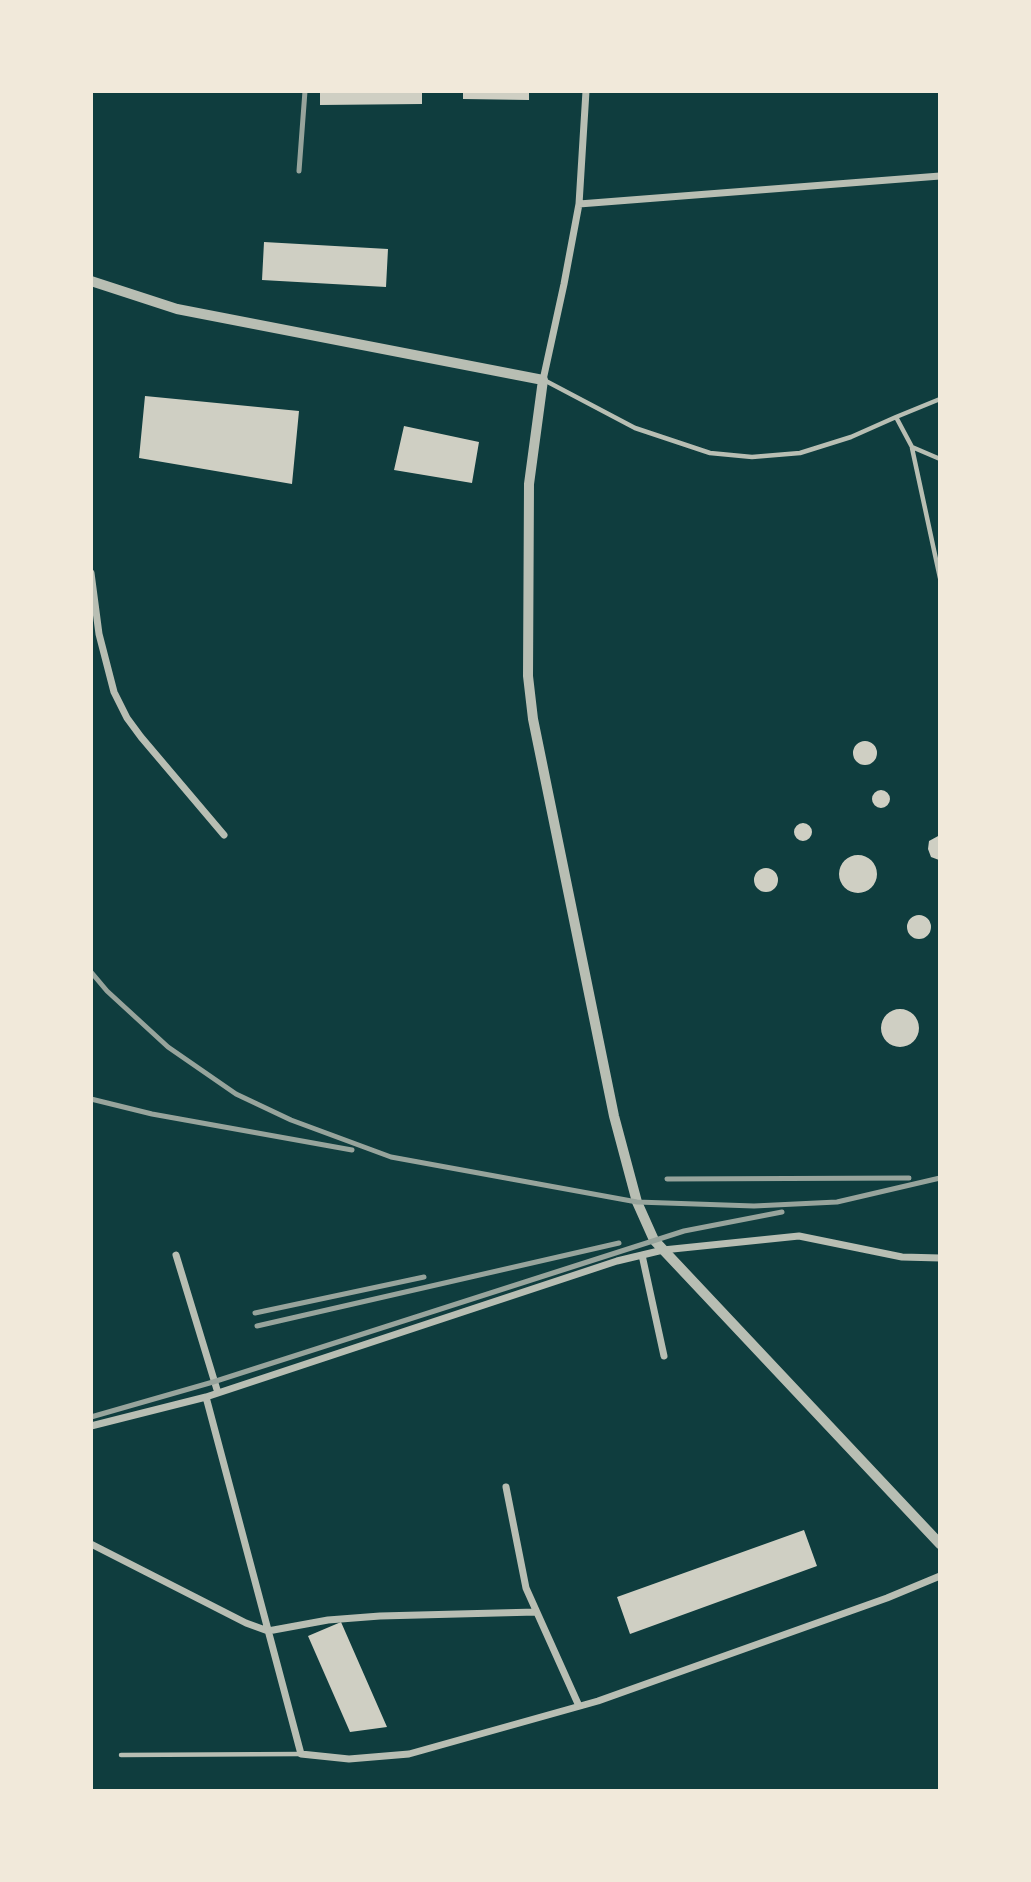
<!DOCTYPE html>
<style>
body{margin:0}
#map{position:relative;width:1031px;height:1882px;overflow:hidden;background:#0f3d3e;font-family:Lato,sans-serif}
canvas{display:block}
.frame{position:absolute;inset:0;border:93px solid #f1e9da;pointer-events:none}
</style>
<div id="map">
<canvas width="1031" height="1882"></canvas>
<div class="frame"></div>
</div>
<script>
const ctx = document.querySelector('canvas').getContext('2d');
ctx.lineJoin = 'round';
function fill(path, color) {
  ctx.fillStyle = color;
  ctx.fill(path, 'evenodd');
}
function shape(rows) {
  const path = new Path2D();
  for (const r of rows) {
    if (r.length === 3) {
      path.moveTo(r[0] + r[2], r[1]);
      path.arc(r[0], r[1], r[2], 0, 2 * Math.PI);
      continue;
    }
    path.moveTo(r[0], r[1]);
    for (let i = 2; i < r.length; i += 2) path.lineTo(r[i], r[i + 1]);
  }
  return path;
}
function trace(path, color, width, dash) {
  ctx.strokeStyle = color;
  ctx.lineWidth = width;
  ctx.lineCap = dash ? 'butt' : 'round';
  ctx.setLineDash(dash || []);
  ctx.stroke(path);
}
const building = shape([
 [320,91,422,91,422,104,320,105],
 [463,91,529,91,529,100,463,99],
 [264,242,388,249,386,287,262,280],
 [145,396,299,411,292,484,139,458],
 [404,426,479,442,472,483,394,470],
 [865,753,12],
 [881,799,9],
 [803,832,9],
 [940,835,940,860,939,860,931,857,928,849,929,841],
 [858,874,19],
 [766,880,12],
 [919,927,12],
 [900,1028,19],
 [804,1530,817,1566,630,1634,617,1597],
 [341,1622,387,1727,350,1732,308,1636]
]);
const service = shape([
 [544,380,635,428,710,453,752,457,800,453,851,437,896,417,912,447,940,459],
 [896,417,940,399],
 [912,448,940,578],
 [121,1755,301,1754]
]);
const minor = shape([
 [579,204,940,176],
 [543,380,564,284,579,204,586,91],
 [91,573,99,634,114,692,127,718,141,737,224,835],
 [176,1255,218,1393],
 [642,1255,664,1356],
 [940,1258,902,1257,799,1236,663,1250,617,1261,206,1397,301,1754,349,1759,409,1754,598,1701,887,1598,940,1576],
 [91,1426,206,1397],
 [506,1487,526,1588,579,1706],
 [91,1544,246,1623,268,1631,328,1620,380,1616,536,1612]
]);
const tertiary = shape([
 [91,281,177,309,543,380,529,484,528,676,533,719,614,1116,637,1202,654,1240,940,1544]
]);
const rail = shape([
 [299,171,305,91],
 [91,972,107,991,168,1047,236,1094,291,1120,391,1157,637,1202,754,1206,837,1202,940,1178],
 [91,1099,152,1114,352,1150],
 [667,1179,909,1178],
 [255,1313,424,1277],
 [257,1326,619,1243],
 [91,1417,213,1382,684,1231,782,1212]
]);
fill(building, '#cfcfc3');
trace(service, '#b8beb3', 4.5);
trace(minor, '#b8beb3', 7);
trace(tertiary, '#b8beb3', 10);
trace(rail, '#97a49c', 5);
</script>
